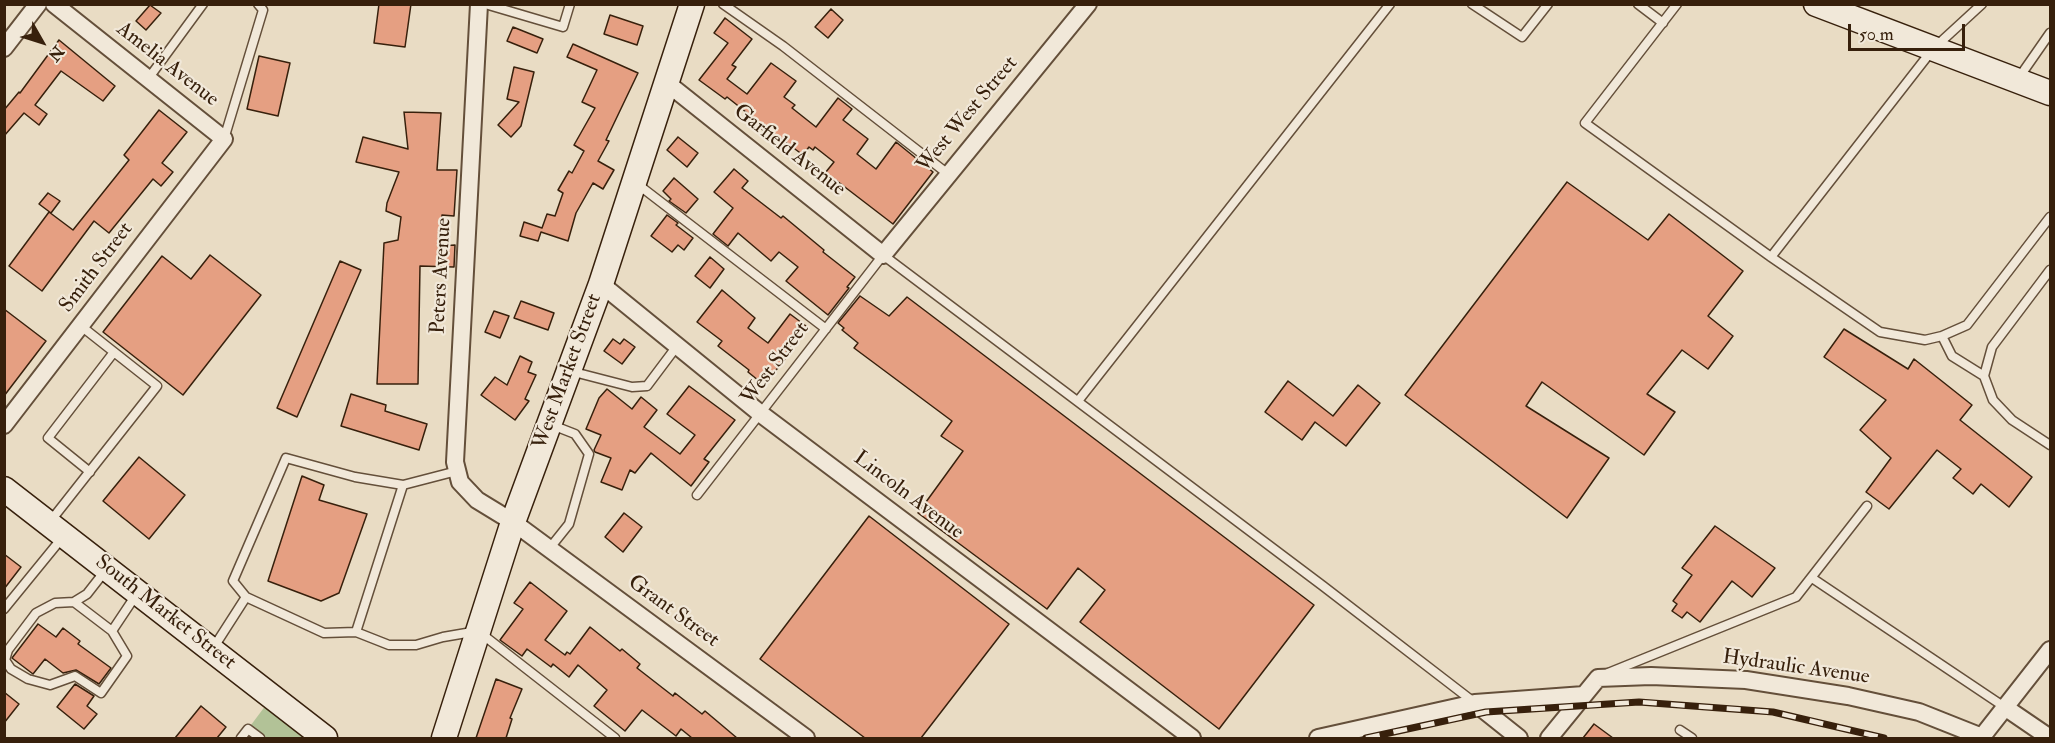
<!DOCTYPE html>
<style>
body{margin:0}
#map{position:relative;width:2055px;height:743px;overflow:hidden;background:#e9dcc4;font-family:"IM FELL Double Pica",serif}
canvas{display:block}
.frame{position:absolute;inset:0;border:6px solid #37200c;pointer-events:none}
.north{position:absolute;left:12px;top:12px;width:60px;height:60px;-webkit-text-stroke:4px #f1e8d9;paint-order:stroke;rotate:129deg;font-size:16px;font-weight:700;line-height:24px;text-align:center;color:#37200c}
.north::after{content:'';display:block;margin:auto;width:21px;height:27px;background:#37200c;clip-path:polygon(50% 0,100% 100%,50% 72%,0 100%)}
.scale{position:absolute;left:1848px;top:24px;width:117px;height:27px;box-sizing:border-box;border:3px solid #37200c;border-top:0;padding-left:8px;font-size:18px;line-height:21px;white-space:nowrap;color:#37200c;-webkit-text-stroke:4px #f1e8d9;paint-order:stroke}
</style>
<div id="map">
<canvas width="2055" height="743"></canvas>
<div class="frame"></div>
<div class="north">N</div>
<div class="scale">50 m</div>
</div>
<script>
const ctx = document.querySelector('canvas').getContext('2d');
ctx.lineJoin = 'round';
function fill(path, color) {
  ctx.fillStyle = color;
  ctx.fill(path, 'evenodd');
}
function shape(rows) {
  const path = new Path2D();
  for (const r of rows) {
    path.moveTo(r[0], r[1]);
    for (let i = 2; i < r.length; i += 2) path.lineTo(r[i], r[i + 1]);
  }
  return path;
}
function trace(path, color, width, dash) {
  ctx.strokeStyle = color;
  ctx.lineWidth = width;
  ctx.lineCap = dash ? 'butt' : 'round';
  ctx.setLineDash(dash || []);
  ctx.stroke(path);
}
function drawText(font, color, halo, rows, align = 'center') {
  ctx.font = font + ' "IM FELL Double Pica",serif';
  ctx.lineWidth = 4.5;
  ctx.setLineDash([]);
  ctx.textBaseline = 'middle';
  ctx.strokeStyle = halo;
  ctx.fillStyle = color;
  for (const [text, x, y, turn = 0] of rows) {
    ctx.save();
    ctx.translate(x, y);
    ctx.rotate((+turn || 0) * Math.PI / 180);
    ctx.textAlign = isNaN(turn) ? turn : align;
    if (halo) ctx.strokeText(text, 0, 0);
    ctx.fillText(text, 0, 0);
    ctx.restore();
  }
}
const green = shape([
 [272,697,325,738,260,738,248,729]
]);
const building = shape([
 [379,4,411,4,405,47,374,43,379,4],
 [150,5,161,13,146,30,136,21,150,5],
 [831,9,843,20,828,38,815,27,831,9],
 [610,15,643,26,637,45,604,34,610,15],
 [725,18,752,39,732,65,736,67,727,79,747,94,771,63,796,81,784,97,795,105,792,108,816,127,838,98,852,109,843,120,868,139,857,154,876,169,896,142,933,172,893,224,837,181,833,187,821,178,834,162,815,147,813,150,809,147,803,155,772,132,769,135,759,127,761,124,727,97,725,99,699,80,728,43,714,33,725,18],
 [513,27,543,39,537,53,507,41,513,27],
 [59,40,115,86,103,101,61,71,35,105,47,114,39,125,24,113,4,136,4,110,19,92,20,93,59,40],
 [573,44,638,73,606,140,609,141,598,161,614,170,603,189,593,183,576,213,568,241,541,232,538,241,520,236,524,222,542,228,547,214,555,216,563,193,558,190,569,171,572,173,584,151,574,145,595,108,582,102,597,70,567,57,573,44],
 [259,56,290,63,278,116,247,109,259,56],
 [514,67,534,72,521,126,511,137,498,125,519,102,507,99,514,67],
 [159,110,187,132,162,163,173,172,161,186,153,179,109,233,94,221,42,291,9,266,49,212,73,230,129,160,124,155,159,110],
 [404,112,441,113,437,170,457,170,454,216,442,215,441,246,455,245,454,267,420,266,418,384,377,384,384,243,398,240,401,217,386,211,387,203,399,172,356,162,363,137,408,149,404,112],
 [678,137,698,153,687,167,667,150,678,137],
 [734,169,748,181,742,188,781,218,783,216,824,250,823,252,855,277,847,287,849,288,828,315,786,281,798,267,779,252,771,261,738,233,728,246,713,234,733,208,714,192,734,169],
 [674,178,698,199,686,213,669,201,671,199,663,191,674,178],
 [1567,182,1648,240,1669,214,1743,271,1708,316,1733,336,1708,369,1682,350,1647,394,1675,412,1644,455,1542,382,1526,406,1609,458,1567,518,1405,395,1567,182],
 [48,193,60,201,51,213,39,204,48,193],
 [667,215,678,223,676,225,693,238,684,250,678,245,672,252,651,236,667,215],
 [210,255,261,295,183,395,103,332,162,256,191,279,210,255],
 [710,257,724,269,710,288,695,276,710,257],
 [340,261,361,270,297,417,277,408,340,261],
 [722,290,755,318,748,328,768,343,790,314,806,326,783,357,785,359,764,385,748,372,749,370,718,346,722,341,697,322,722,290],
 [860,296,889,316,907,297,1314,605,1219,729,1080,622,1105,590,1078,568,1047,609,918,513,963,451,941,436,952,421,854,348,858,343,842,330,844,328,838,323,860,296],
 [521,301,554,313,548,330,514,318,521,301],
 [4,309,46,341,4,396,4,309],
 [494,311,509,316,500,338,485,332,494,311],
 [1844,329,1908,369,1914,359,1972,405,1960,420,2032,477,2009,507,1981,484,1973,494,1953,478,1961,469,1937,450,1889,509,1866,492,1891,458,1860,430,1886,400,1824,357,1844,329],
 [613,339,620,344,624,339,635,347,622,364,604,351,613,339],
 [520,356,532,362,528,372,536,375,525,399,529,401,515,420,481,395,495,377,507,385,520,356],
 [1288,381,1333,416,1358,385,1380,403,1346,446,1315,422,1302,440,1265,412,1288,381],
 [689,386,735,420,704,459,709,462,691,486,651,453,635,473,630,470,622,490,601,482,611,458,595,452,594,450,601,435,586,429,599,398,607,389,632,409,641,397,657,410,644,427,680,454,695,435,667,414,689,386],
 [351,394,386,405,385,411,427,424,419,450,341,426,351,394],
 [139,457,185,495,149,539,103,501,139,457],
 [302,476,324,485,319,500,367,514,339,593,321,601,268,581,302,476],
 [624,513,642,527,623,552,605,537,624,513],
 [869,516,1009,624,921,738,865,738,760,659,869,516],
 [1715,526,1775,568,1752,597,1732,581,1700,622,1687,612,1682,618,1672,611,1677,604,1673,601,1692,575,1682,568,1715,526],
 [4,554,21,567,4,589,4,554],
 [530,582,567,611,545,640,565,655,567,652,570,654,590,627,620,651,622,649,640,664,637,668,673,696,675,693,702,714,705,711,737,738,692,738,681,729,676,736,642,710,625,731,594,706,607,690,578,665,569,677,553,664,551,667,527,649,522,656,500,640,523,609,514,603,530,582],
 [38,624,56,637,63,628,80,641,78,644,111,668,99,684,76,670,63,673,45,659,33,674,12,658,38,624],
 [496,679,522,689,510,718,512,719,506,738,476,738,496,679],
 [75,684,94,696,87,706,97,714,84,729,57,707,75,684],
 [4,692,19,704,4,723,4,692],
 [201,706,226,727,217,738,175,738,201,706],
 [1594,724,1613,738,1583,738,1594,724]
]);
const lane = shape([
 [485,4,563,27,570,4],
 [723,4,783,46,948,174],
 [1472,4,1522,37,1548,4],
 [1638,4,1663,23],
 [1677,4,1585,123,1771,257,1880,332,1925,340,1942,336,1967,325,2050,217],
 [148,79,203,4],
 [2018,79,2050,33],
 [224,139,263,10,258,4],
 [636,183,826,329],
 [1771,257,1933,49,1982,4],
 [2050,270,1992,347,1984,376,1993,400,2012,420,2050,445],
 [1942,336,1952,356,1984,376],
 [570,371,632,387,647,386,677,346],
 [1078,401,1390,4],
 [90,472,48,438,114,352],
 [697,495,883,255,1323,586,1475,703],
 [49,523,157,386,81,326],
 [549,549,569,524,589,454,575,434,552,425],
 [105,571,87,594,74,602,55,603,36,613,8,650,5,660,11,669,28,679,50,685,75,676,101,693,127,656,112,631,136,595],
 [1812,578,2006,708],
 [246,597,324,633,356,632,389,645,416,645,443,637,478,631,615,738],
 [74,602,112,631],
 [4,609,62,538],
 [356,632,403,485],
 [212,650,246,597,233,581,286,458,355,477,403,485,457,471],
 [1608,673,1796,597,1867,506],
 [1680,730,1692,738],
 [241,738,248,729,260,738]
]);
const street = shape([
 [479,4,455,462,460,482,477,500,513,522,806,738],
 [4,48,38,4],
 [667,83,883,255,1088,4],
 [601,284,761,414,1192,738],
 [4,425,224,139,54,4],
 [1475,703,1519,738],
 [2006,708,2050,738],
 [1318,738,1475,703,1584,695],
 [1549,738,1598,678,1651,676,1746,680,1848,696,1919,712,1982,737],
 [1981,738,2050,650]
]);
const secondary = shape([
 [1816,4,2050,93],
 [4,489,325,738],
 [444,738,513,522,601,284,692,4]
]);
const rail = shape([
 [1366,738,1486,712,1639,702,1773,712,1884,738]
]);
const streetNames = [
 ["Amelia Avenue",167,65,38],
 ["West West Street",968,115,-50],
 ["Garfield Avenue",789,151,38],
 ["Smith Street",97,268,-53],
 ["Peters Avenue",442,276,-87],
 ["West Street",776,364,-53],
 ["West Market Street",568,372,-70],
 ["Lincoln Avenue",908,496,37],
 ["Grant Street",673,612,36],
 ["South Market Street",165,613,38],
 ["Hydraulic Avenue",1796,668,8]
];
fill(green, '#b2c297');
fill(building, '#e59f82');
trace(building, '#37200c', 1.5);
trace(lane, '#644f3a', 11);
trace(street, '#644f3a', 20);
trace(secondary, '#37200c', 27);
trace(lane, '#f1e8d9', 8);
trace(street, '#f1e8d9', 16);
trace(secondary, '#f1e8d9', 24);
trace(rail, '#37200c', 7);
trace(rail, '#f1e8d9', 4.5, [14]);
drawText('21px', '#37200c', '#f1e8d9', streetNames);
</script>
